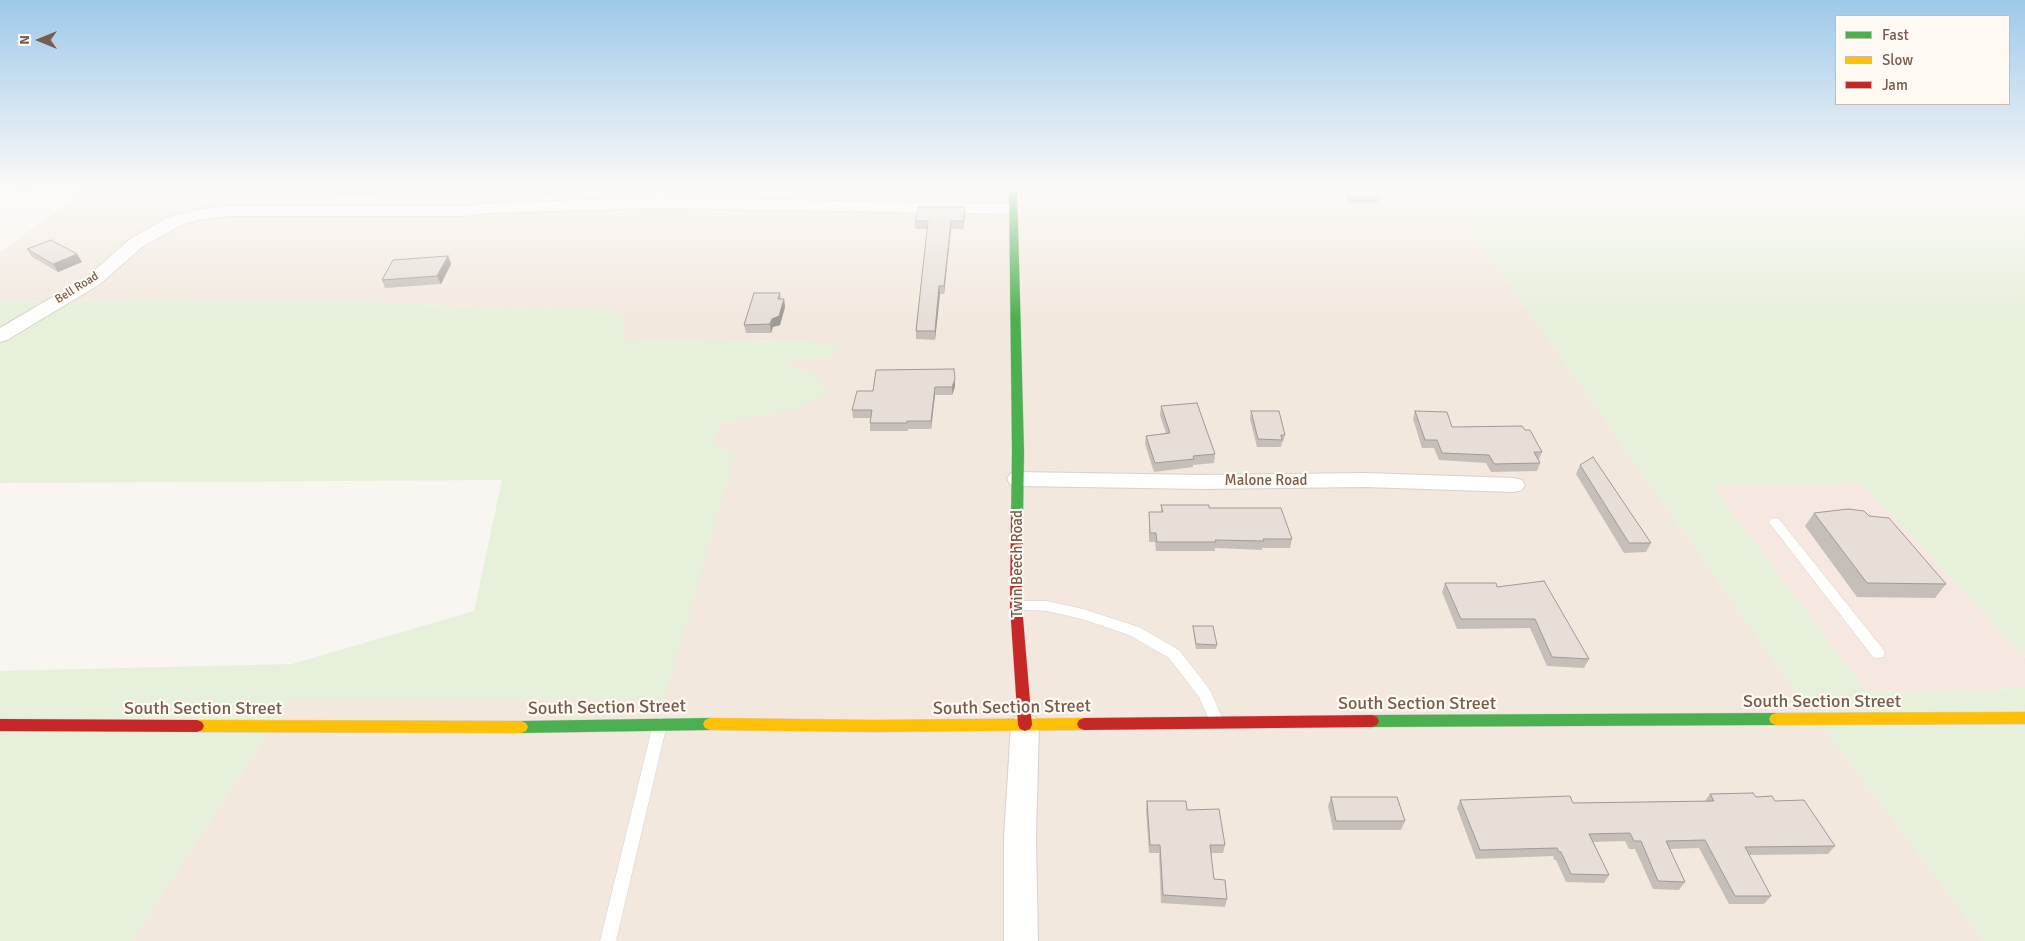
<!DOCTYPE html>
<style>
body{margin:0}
#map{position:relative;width:2025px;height:941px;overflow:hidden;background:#f9f5f0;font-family:Signika,sans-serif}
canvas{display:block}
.legend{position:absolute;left:1835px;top:15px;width:175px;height:90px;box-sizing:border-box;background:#fffaf3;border:1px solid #cabbb1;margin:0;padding:6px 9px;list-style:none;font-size:15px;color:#7a5c4d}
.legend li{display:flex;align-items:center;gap:10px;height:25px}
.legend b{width:25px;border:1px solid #cabbb1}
.north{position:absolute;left:15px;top:15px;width:50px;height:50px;-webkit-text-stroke:4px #fffaf3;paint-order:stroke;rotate:270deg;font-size:14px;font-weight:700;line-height:20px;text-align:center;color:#7a5c4d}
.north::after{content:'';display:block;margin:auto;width:18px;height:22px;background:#7a5c4d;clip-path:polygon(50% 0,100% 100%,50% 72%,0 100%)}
</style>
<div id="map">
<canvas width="2025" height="941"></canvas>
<ul class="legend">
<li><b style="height:6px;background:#4caf50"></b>Fast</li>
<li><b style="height:6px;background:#ffc107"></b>Slow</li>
<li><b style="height:6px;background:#c62828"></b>Jam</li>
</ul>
<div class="north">N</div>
</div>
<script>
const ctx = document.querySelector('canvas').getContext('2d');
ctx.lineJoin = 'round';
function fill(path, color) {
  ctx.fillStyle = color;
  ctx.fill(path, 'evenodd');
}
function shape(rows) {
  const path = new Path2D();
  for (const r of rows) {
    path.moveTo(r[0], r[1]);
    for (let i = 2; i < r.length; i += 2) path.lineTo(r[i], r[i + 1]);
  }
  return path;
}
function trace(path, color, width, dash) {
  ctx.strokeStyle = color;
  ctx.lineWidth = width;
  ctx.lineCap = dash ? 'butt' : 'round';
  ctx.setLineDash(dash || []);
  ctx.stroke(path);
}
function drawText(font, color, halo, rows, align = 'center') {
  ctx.font = font + ' Signika,sans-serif';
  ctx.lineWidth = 4.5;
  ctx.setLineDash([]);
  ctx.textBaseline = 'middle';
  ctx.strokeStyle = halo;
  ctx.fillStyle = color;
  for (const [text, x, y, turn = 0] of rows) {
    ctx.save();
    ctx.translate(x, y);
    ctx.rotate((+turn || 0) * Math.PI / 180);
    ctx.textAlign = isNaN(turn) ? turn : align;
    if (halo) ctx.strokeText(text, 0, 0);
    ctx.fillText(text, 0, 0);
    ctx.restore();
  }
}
const residential = shape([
 [90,187,1441,187,1797,693,1984,941,131,941,289,700,664,700,712,440,720,423,752,417,815,374,785,366,794,360,831,357,819,342,624,340,620,311,362,302,155,300,0,302,0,252],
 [1987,187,2025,187,2025,213]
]);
const commercial = shape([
 [1862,484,2025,657,2025,688,1867,692,1711,485]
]);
const green = shape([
 [1441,187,1987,187,2025,213,2025,657,1862,484,1712,485,1867,692,2025,688,2025,941,1984,941,1797,693],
 [155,300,362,302,620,311,625,340,819,342,840,346,832,357,794,360,786,366,815,374,827,393,794,410,720,423,712,440,735,455,664,700,289,700,131,941,0,941,0,671,292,664,474,611,502,480,0,483,0,302]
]);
const lane = shape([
 [24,187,33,187,0,210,0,204,24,187],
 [664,187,672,187,661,205,655,205,654,203,664,187],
 [1775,518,1779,519,1883,649,1885,653,1883,657,1878,658,1873,657,1771,525,1769,522,1771,519,1775,518],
 [1017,601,1047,601,1083,609,1139,627,1179,650,1210,690,1224,722,1222,726,1217,728,1212,726,1199,697,1169,658,1129,635,1082,619,1047,611,1012,609,1011,606,1012,603,1017,601],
 [660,718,665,720,667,724,616,941,600,941,653,724,655,720,660,718]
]);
const street = shape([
 [658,198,1014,204,1020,206,1022,209,1020,212,1014,214,658,208,487,213,465,216,228,216,202,219,181,225,142,247,100,284,7,340,0,342,0,328,88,276,130,239,169,217,201,209,228,206,465,206,487,203,658,198],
 [1018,472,1202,475,1365,473,1514,478,1522,480,1525,485,1522,490,1514,492,1365,487,1202,489,1018,486,1010,484,1007,479,1010,474,1018,472],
 [1025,713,1035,717,1039,725,1036,837,1038,941,1004,941,1004,837,1011,725,1015,717,1025,713]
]);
const fast = shape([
 [1009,187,1017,187,1024,452,1023,518,1017,522,1011,518,1012,452,1009,187],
 [1776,713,1781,715,1783,719,1781,723,1776,725,1372,727,1367,725,1365,721,1367,717,1372,715,1776,713],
 [710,718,715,720,717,724,715,728,710,730,521,733,516,731,514,727,516,723,521,721,710,718]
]);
const slow = shape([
 [2025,712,2025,724,1776,725,1771,723,1769,719,1771,715,1776,713,2025,712],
 [710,718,874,720,1084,718,1089,720,1091,724,1089,728,1084,730,874,732,710,730,705,728,703,724,705,720,710,718],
 [197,720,521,721,526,723,528,727,526,731,521,733,197,732,192,730,190,726,192,722,197,720]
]);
const jam = shape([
 [1017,514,1023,518,1022,606,1032,725,1030,729,1025,731,1020,729,1018,725,1010,606,1011,518,1017,514],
 [1372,715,1377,717,1379,721,1377,725,1372,727,1084,730,1079,728,1077,724,1079,720,1084,718,1372,715],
 [0,719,197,720,202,722,204,726,202,730,197,732,0,731,0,719]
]);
const wall = shape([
 [384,187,376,195,331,195,329,191],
 [523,187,556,187,552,193,547,195,525,194],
 [1340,187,1372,187,1380,196,1378,203,1349,203],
 [965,215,963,229,951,229,944,294,940,294,935,340,916,339,916,331,927,229,915,229,915,221],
 [27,249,77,254,82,262,58,272,32,257],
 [448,256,451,264,441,284,385,288,382,280],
 [780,293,781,299,784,299,785,307,780,325,773,327,771,333,746,333,744,325],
 [876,370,955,387,952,395,935,395,931,429,908,429,908,431,870,431,870,423,871,418,853,418,852,410,873,391],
 [1161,406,1215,454,1214,463,1193,465,1193,467,1154,472,1145,444,1146,436,1166,433,1160,415],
 [1251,411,1285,435,1283,442,1282,442,1281,447,1257,447,1250,419],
 [1415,411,1452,427,1525,430,1542,452,1539,459,1540,463,1537,471,1491,472,1486,463,1439,460,1434,448,1422,448,1413,419],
 [1580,465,1651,543,1646,552,1624,553,1576,474],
 [1161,505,1209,508,1292,539,1290,548,1262,548,1262,550,1215,548,1215,551,1156,551,1155,542,1149,542,1149,512,1161,512],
 [1814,513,1869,516,1946,584,1935,598,1857,597,1805,526],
 [1445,583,1497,587,1589,659,1584,668,1547,666,1530,628,1457,629,1442,592],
 [1193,626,1217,645,1216,649,1196,649,1193,630],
 [1710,794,1756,797,1775,801,1835,846,1828,854,1749,855,1771,896,1764,904,1729,904,1699,848,1669,849,1685,882,1679,890,1653,889,1635,849,1629,849,1625,841,1593,842,1609,875,1604,883,1566,882,1556,860,1554,860,1553,856,1476,859,1457,808,1460,800,1573,803,1705,801],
 [1331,797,1405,821,1401,830,1333,830,1328,806],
 [1147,801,1187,810,1225,845,1223,853,1211,853,1214,879,1227,899,1225,907,1161,903,1159,853,1149,853,1146,810]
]);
const shadedWall = shape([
 [378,187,384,187,376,195,375,191],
 [545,187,556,187,552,193,547,195],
 [965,207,965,215,963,229,963,221],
 [951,221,951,229,944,294,944,286],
 [77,254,82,262,58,272,53,264],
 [448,256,451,264,441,284,437,276],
 [939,286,940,294,935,340,935,331],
 [784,299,785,307,780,325,773,327,771,333,770,324,772,319],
 [955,379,955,387,952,395,952,387],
 [935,387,935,395,931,429,931,421]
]);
const building = shape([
 [333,187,378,187,375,191,329,191,333,187],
 [1345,187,1372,187,1380,196,1350,196,1345,187],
 [919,207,965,207,963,221,951,221,944,286,939,286,935,331,916,331,928,221,915,221,919,207],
 [51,240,77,254,53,264,27,249,51,240],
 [448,256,437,276,382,280,393,260,448,256],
 [754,293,780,293,778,299,784,299,779,316,772,319,770,324,744,325,754,293],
 [954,369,955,379,952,387,935,387,931,421,907,421,907,423,870,423,872,410,852,410,857,391,873,391,876,370,954,369],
 [1197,403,1215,454,1193,456,1194,459,1155,463,1146,436,1170,433,1161,406,1197,403],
 [1251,411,1279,411,1285,435,1281,435,1282,440,1258,439,1251,411],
 [1415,411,1447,412,1452,427,1522,426,1525,430,1530,430,1542,452,1534,452,1540,463,1494,464,1489,455,1442,453,1437,440,1425,440,1415,411],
 [1593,457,1651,543,1629,543,1580,465,1593,457],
 [1161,505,1209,505,1209,508,1281,508,1292,539,1263,539,1264,541,1215,540,1216,542,1157,542,1156,533,1150,533,1149,512,1163,512,1161,505],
 [1848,509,1864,511,1869,516,1889,518,1946,584,1867,583,1814,513,1848,509],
 [1544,581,1589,659,1552,657,1535,619,1461,619,1445,583,1496,583,1497,587,1544,581],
 [1193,626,1213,626,1217,645,1196,644,1193,626],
 [1753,793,1756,797,1772,796,1775,801,1804,800,1835,846,1745,847,1771,896,1735,896,1705,840,1666,841,1685,882,1658,881,1641,841,1634,841,1630,833,1589,834,1609,875,1571,874,1561,852,1559,852,1557,848,1480,850,1460,800,1570,796,1573,803,1714,801,1710,794,1753,793],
 [1331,797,1397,797,1405,821,1336,821,1331,797],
 [1147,801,1186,801,1187,810,1219,809,1225,845,1210,845,1214,879,1225,880,1227,899,1163,895,1160,845,1150,845,1147,801]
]);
const farStreetnames = [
 ["Bell Road",77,288,-32]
];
const streetNames = [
 ["Malone Road",1266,481],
 ["Twin Beech Road",1018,564,-90]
];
const nearStreetnames = [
 ["South Section Street",1822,702],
 ["South Section Street",1417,704],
 ["South Section Street",607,708,-1],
 ["South Section Street",1012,708,-1],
 ["South Section Street",203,709]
];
fill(residential, '#f2e8de');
fill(commercial, '#f6e8e1');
fill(green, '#e7f0db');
trace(lane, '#d7d1cb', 1);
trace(street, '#d7d1cb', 2);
trace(fast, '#d9d2cb', 1);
trace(slow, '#d9d2cb', 1);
trace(jam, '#d9d2cb', 1);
fill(lane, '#fefefd');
fill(street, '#fefefd');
fill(fast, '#4caf50');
fill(slow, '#ffc107');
fill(jam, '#c62828');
fill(wall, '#c6bfb9');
fill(shadedWall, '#a19b96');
fill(building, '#e6ded7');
trace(building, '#a19b96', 1);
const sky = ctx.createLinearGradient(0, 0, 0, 319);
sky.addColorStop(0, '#9ec9e9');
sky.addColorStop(0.59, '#fcfaf8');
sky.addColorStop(1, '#fcfaf800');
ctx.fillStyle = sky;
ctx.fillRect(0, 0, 2025, 319);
drawText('12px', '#7a5c4d', '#fffaf3', farStreetnames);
drawText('15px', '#7a5c4d', '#fffaf3', streetNames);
drawText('18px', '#7a5c4d', '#fffaf3', nearStreetnames);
</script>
